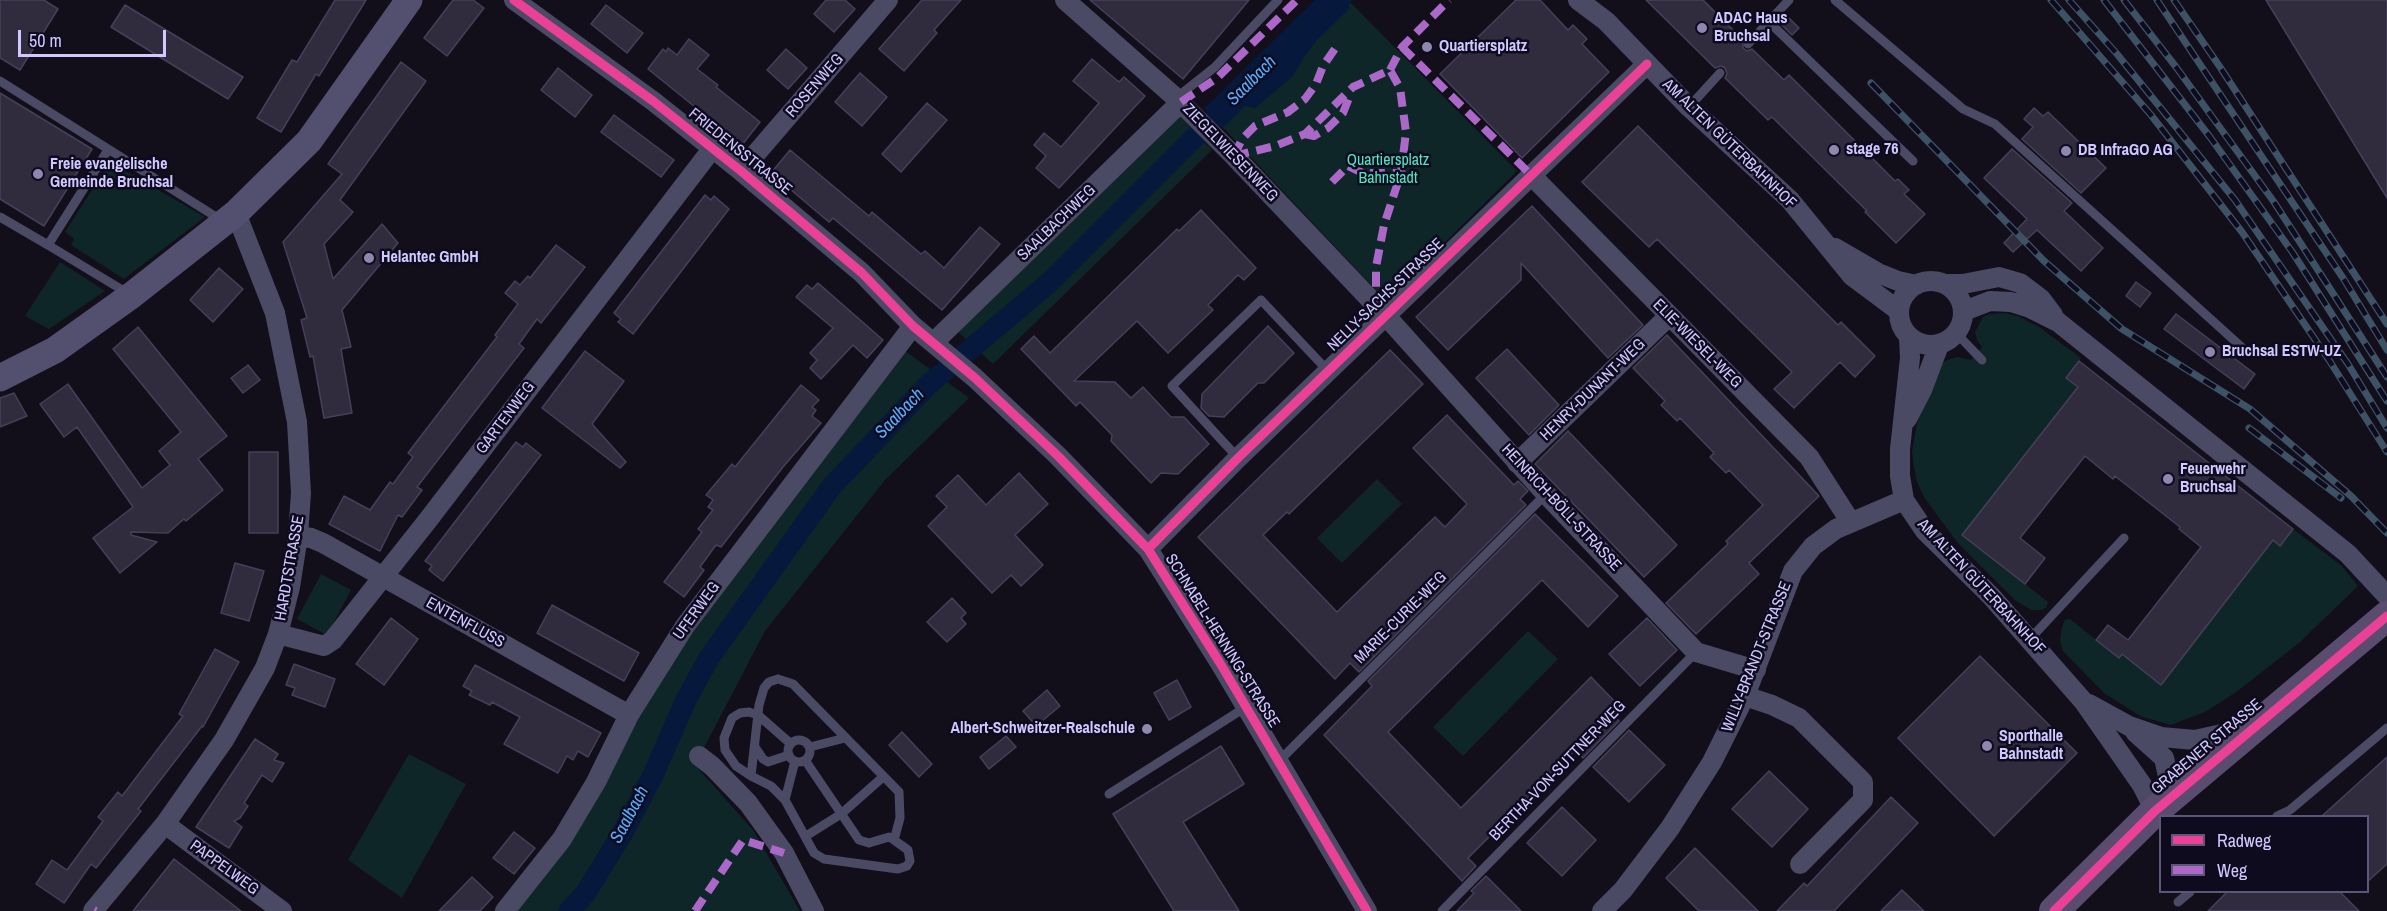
<!DOCTYPE html>
<meta charset="utf-8">
<style>
body{margin:0}
#map{position:relative;width:2387px;height:911px;overflow:hidden;background:#120f1a;font-family:"Archivo Narrow",sans-serif}
canvas{display:block}
.legend{position:absolute;left:2159px;top:815px;width:210px;height:78px;box-sizing:border-box;background:#0f0b1f;border:2px solid #5c5779;margin:0;padding:8px 10px;list-style:none;font-size:18px;color:#d0c9ff}
.legend li{display:flex;align-items:center;gap:12px;height:30px}
.legend b{width:30px;border:2px solid #5c5779}
.scale{position:absolute;left:18px;top:30px;width:148px;height:27px;box-sizing:border-box;border:3px solid #d0c9ff;border-top:0;padding-left:8px;font-size:18px;line-height:21px;white-space:nowrap;color:#d0c9ff;-webkit-text-stroke:4px #0f0b1f;paint-order:stroke}
</style>
<div id="map">
<canvas width="2387" height="911"></canvas>
<ul class="legend">
<li><b style="height:8px;background:#ea4096"></b>Radweg</li>
<li><b style="height:8px;background:#ac68c9"></b>Weg</li>
</ul>
<div class="scale">50 m</div>
</div>
<script>
const ctx = document.querySelector('canvas').getContext('2d');
ctx.lineJoin = 'round';
function fill(path, color) {
  ctx.fillStyle = color;
  ctx.fill(path, 'evenodd');
}
function shape(rows) {
  const path = new Path2D();
  for (const r of rows) {
    if (r.length === 3) {
      path.moveTo(r[0] + r[2], r[1]);
      path.arc(r[0], r[1], r[2], 0, 2 * Math.PI);
      continue;
    }
    path.moveTo(r[0], r[1]);
    for (let i = 2; i < r.length; i += 2) path.lineTo(r[i], r[i + 1]);
  }
  return path;
}
function trace(path, color, width, dash) {
  ctx.strokeStyle = color;
  ctx.lineWidth = width;
  ctx.lineCap = dash ? 'butt' : 'round';
  ctx.setLineDash(dash || []);
  ctx.stroke(path);
}
function drawText(font, color, halo, rows, align = 'center') {
  ctx.font = font + ' "Archivo Narrow",sans-serif';
  ctx.lineWidth = 5;
  ctx.setLineDash([]);
  ctx.textBaseline = 'middle';
  ctx.strokeStyle = halo;
  ctx.fillStyle = color;
  for (const [text, x, y, turn = 0] of rows) {
    ctx.save();
    ctx.translate(x, y);
    ctx.rotate((+turn || 0) * Math.PI / 180);
    ctx.textAlign = isNaN(turn) ? turn : align;
    if (halo) ctx.strokeText(text, 0, 0);
    ctx.fillText(text, 0, 0);
    ctx.restore();
  }
}
const green = shape([
 [1334,0,1348,0,1517,171,1386,301,1214,118],
 [1178,114,1212,150,993,364,957,331],
 [110,162,205,217,124,279,71,245,74,239,65,232],
 [60,262,105,291,49,329,25,316],
 [2005,313,2018,316,2039,327,2081,358,2066,378,2078,387,1963,535,2048,602,2046,608,2040,610,2031,610,2015,600,1957,542,1924,497,1917,482,1914,467,1912,452,1917,423,1938,367,1947,360,1957,357,1971,360,1982,347,1977,340,1975,332,1983,317,1990,314],
 [904,350,969,398,885,480,765,631,695,765,753,830,800,911,516,911,575,832,668,665],
 [1377,479,1402,504,1342,563,1317,538],
 [2293,529,2342,566,2358,586,2299,643,2235,693,2205,712,2171,725,2140,716,2104,693,2063,651,2060,640,2062,627,2065,620,2070,619,2119,658,2122,654,2161,685,2273,540,2280,545],
 [321,574,351,590,327,635,297,619],
 [1528,631,1558,659,1463,756,1433,727],
 [409,754,466,784,402,898,348,860]
]);
const water = shape([
 [1315,0,1353,0,1349,4,1349,9,1317,40,1302,60,1293,76,1255,108,1245,106,1223,128,1204,108]
]);
const canal = shape([
 [569,911,585,894,622,834,653,775,686,700,709,658,832,486,929,384,1051,281,1218,114]
]);
const building = shape([
 [0,0,44,0,58,9,20,70,0,58,0,0],
 [335,0,366,0,319,76,316,74,281,132,257,118,292,60,297,62,335,0],
 [453,0,473,0,484,8,447,56,424,38,453,0],
 [826,0,845,0,855,9,834,32,814,14,826,0],
 [922,0,961,0,934,30,937,33,904,71,879,49,922,0],
 [1090,0,1249,0,1183,79,1090,0],
 [1516,0,1540,0,1568,30,1573,25,1587,39,1582,44,1609,72,1522,158,1440,74,1516,0],
 [1646,0,1703,0,1743,40,1743,48,1747,51,1752,49,1784,80,1789,75,1895,181,1898,179,1909,190,1904,194,1925,214,1896,243,1865,212,1867,211,1772,117,1768,120,1725,78,1727,74,1725,68,1721,66,1715,68,1646,0],
 [2266,0,2387,0,2387,198,2266,0],
 [125,5,243,77,228,99,111,27,125,5],
 [606,5,643,33,627,53,591,24,606,5],
 [1785,14,1799,28,1792,35,1778,21,1785,14],
 [689,39,709,55,697,69,718,85,716,87,760,122,742,145,648,69,663,49,666,52,668,48,677,55,689,39],
 [786,49,807,68,788,89,767,70,786,49],
 [1092,59,1119,82,1124,77,1145,96,1059,188,1036,168,1046,156,1034,145,1044,133,1061,147,1099,103,1073,81,1092,59],
 [401,62,426,81,340,200,353,212,324,244,333,279,382,224,398,243,342,310,351,347,341,349,352,413,324,418,313,356,310,357,301,320,307,318,283,242,342,174,328,164,401,62],
 [558,68,592,95,575,117,541,90,558,68],
 [860,73,887,97,862,126,835,102,860,73],
 [0,93,92,149,44,226,0,199,0,93],
 [927,103,947,120,901,172,882,154,927,103],
 [2034,108,2043,116,2048,112,2106,168,2081,193,2022,139,2033,127,2024,119,2034,108],
 [614,115,674,160,661,177,601,132,614,115],
 [1638,126,1838,325,1841,322,1875,356,1855,377,1840,362,1794,408,1774,389,1792,372,1657,239,1649,247,1582,182,1638,126],
 [2012,149,2072,203,2064,211,2103,248,2081,271,2037,230,2013,252,2004,243,2027,219,1984,178,2012,149],
 [790,150,869,216,872,212,921,254,925,251,944,268,980,227,1000,244,942,310,833,218,829,222,771,173,790,150],
 [705,195,711,200,714,196,729,209,633,334,618,322,621,319,614,313,705,195],
 [1532,206,1643,325,1608,358,1521,263,1521,280,1448,350,1416,317,1532,206],
 [1201,210,1256,268,1244,280,1238,275,1208,305,1213,310,1168,353,1137,321,1074,381,1115,382,1131,398,1143,387,1171,417,1184,417,1209,444,1178,474,1161,473,1151,483,1111,441,1112,435,1080,402,1076,406,1021,349,1034,336,1050,353,1177,229,1179,231,1201,210],
 [556,245,585,267,541,323,537,319,519,344,524,348,417,487,422,490,402,517,398,515,380,551,329,524,344,496,370,510,390,482,393,484,413,457,408,453,497,337,495,335,518,304,505,293,515,281,520,285,528,276,530,278,556,245],
 [219,268,243,289,213,322,190,300,219,268],
 [2136,282,2151,293,2140,307,2126,296,2136,282],
 [818,283,883,340,867,358,853,345,821,379,810,368,817,360,810,353,833,328,796,297,807,285,812,289,818,283],
 [2176,314,2255,374,2244,389,2164,329,2176,314],
 [1268,326,1294,353,1264,383,1258,383,1224,417,1209,416,1201,408,1202,394,1268,326],
 [138,327,227,436,198,459,223,490,186,521,184,519,168,533,131,532,131,535,157,542,120,573,93,538,133,507,77,427,64,437,40,404,68,384,142,488,170,465,159,451,181,432,113,349,138,327],
 [1667,335,1819,496,1749,563,1759,574,1696,634,1666,603,1728,544,1726,541,1763,505,1729,470,1726,473,1710,457,1714,453,1680,418,1677,421,1661,405,1665,401,1633,368,1667,335],
 [1507,349,1559,405,1529,435,1476,378,1507,349],
 [1390,350,1423,384,1289,514,1287,512,1263,535,1337,612,1435,517,1445,527,1467,504,1413,448,1447,415,1514,485,1518,481,1528,491,1520,499,1526,505,1359,672,1350,663,1335,679,1198,537,1390,350],
 [585,351,624,381,592,424,626,462,620,468,542,408,585,351],
 [2079,361,2293,529,2280,546,2273,540,2161,685,2122,654,2119,658,2096,640,2108,625,2128,640,2201,547,2179,529,2180,527,2115,476,2113,479,2085,456,2020,538,2045,558,2025,584,1962,535,2078,387,2066,378,2079,361],
 [248,365,260,380,243,393,231,378,248,365],
 [801,385,819,400,812,407,816,410,812,416,821,423,783,467,721,547,716,545,700,567,704,570,684,597,664,582,702,532,698,529,713,510,708,507,713,500,706,495,732,464,735,467,801,385],
 [14,393,27,416,0,427,0,398,14,393],
 [1568,431,1677,545,1644,577,1535,464,1568,431],
 [516,442,523,447,526,443,541,455,443,581,429,570,432,566,425,561,516,442],
 [249,452,278,452,278,533,249,533,249,452],
 [1019,473,1048,504,1015,535,1043,565,1021,586,1011,575,992,593,928,526,947,507,936,496,958,475,986,505,1019,473],
 [1535,514,1618,596,1588,627,1542,580,1388,732,1461,808,1591,677,1619,706,1612,714,1619,721,1583,758,1575,750,1489,837,1468,858,1476,866,1462,881,1324,735,1372,686,1368,681,1535,514],
 [235,563,264,571,249,621,221,613,235,563],
 [952,598,966,613,961,618,966,624,947,642,927,622,952,598],
 [552,605,639,653,624,681,537,633,552,605],
 [391,618,418,639,384,685,356,664,391,618],
 [1647,618,1677,650,1640,686,1609,654,1647,618],
 [215,649,239,662,203,727,202,726,138,809,141,811,96,868,91,864,64,903,36,884,52,860,67,870,103,821,98,817,118,792,122,796,183,716,179,714,215,649],
 [1980,656,2077,753,1994,836,1898,738,1980,656],
 [294,664,335,679,325,707,292,695,295,688,286,685,294,664],
 [475,665,601,733,588,757,578,751,573,760,567,756,558,773,504,744,520,717,492,702,490,705,469,695,472,691,463,686,475,665],
 [1177,680,1191,707,1169,720,1154,693,1177,680],
 [1047,690,1060,706,1036,726,1023,711,1047,690],
 [1629,730,1665,765,1629,802,1593,767,1629,730],
 [902,732,932,764,919,777,889,745,902,732],
 [1006,736,1016,747,989,769,980,757,1006,736],
 [255,739,278,754,274,760,284,763,272,782,262,775,244,803,248,806,240,818,234,821,242,827,229,848,196,827,255,739],
 [1221,746,1244,784,1183,822,1239,911,1174,911,1113,814,1221,746],
 [2387,757,2387,864,2367,882,2367,816,2322,816,2387,757],
 [1769,771,1808,809,1772,847,1732,809,1769,771],
 [1891,797,1918,823,1834,911,1777,911,1804,883,1807,886,1891,797],
 [1562,807,1596,840,1562,876,1527,843,1562,807],
 [514,832,535,848,514,874,493,858,514,832],
 [1695,848,1758,911,1699,911,1666,878,1695,848],
 [174,859,241,911,133,911,174,859],
 [1486,876,1521,911,1457,911,1474,893,1471,891,1486,876],
 [472,877,493,897,480,911,439,911,472,877],
 [1902,890,1924,911,1881,911,1902,890],
 [2228,891,2339,891,2359,911,2208,911,2228,891]
]);
const service = shape([
 [1835,0,1963,109,1995,124,2247,352],
 [1769,22,1913,161],
 [1748,44,1789,0],
 [0,81,221,220],
 [1176,98,1215,67,1278,0],
 [1689,107,1720,73],
 [108,150,48,245,129,294],
 [0,217,48,245],
 [1957,334,1982,360],
 [1238,458,1172,386,1261,300,1329,372],
 [2030,639,2124,538],
 [778,679,793,684,899,792,900,818,894,840,908,850,910,861,907,866,898,869,824,859,814,853,785,800,771,786,751,776,759,705,764,688,769,682,778,679],
 [799,751,11],
 [755,747,763,759,768,762,789,755],
 [810,747,845,738],
 [805,760,859,840,869,843,889,837,894,840],
 [1278,762,1546,494],
 [751,776,736,766,725,750,724,738,732,718,740,713,749,712,758,715,791,744],
 [1109,794,1246,707],
 [785,800,795,761],
 [2277,816,2290,810,2387,728],
 [806,836,841,814,883,777],
 [2178,902,2190,892],
 [1442,911,1696,652]
]);
const minor = shape([
 [514,0,653,101,741,171,862,273,913,326,975,378,1058,456,1148,549,1220,663,1367,911],
 [1065,0,1176,98,1234,156,1386,316,1546,494,1696,652,1756,670],
 [1578,0,1606,21,1689,107,1790,200,1852,276,1899,311],
 [741,171,888,0],
 [1532,176,1809,457,1850,521],
 [1835,248,1878,273,1898,281,1916,285],
 [1931,313,32],
 [1944,284,1963,284,1999,277,2020,283,2041,299,2053,315],
 [1964,311,1990,301,2011,302,2030,308,2058,322,2348,554,2387,596],
 [1909,337,1910,358,1900,449,1900,476,1904,500,1925,531,1991,596,2084,702,2142,785,2155,811],
 [933,343,1181,102],
 [1907,419,1922,390,1939,345],
 [1517,463,1669,316],
 [298,536,311,538,323,543,629,715],
 [1148,549,1238,458,1647,64],
 [278,634,324,646,333,640,428,520,712,149],
 [1745,696,1772,705,1799,718,1863,782,1863,800,1800,864],
 [2089,704,2129,726,2161,737,2195,740,2249,728],
 [2135,732,2164,758,2170,785,2159,803],
 [699,756,712,766,748,803,784,853,814,911],
 [165,824,282,911],
 [93,911,165,824,224,740,265,668,278,634,290,587,298,536,301,493,297,422,275,313,236,213],
 [505,911,562,839,596,782,629,715,685,626,913,326],
 [1602,911,1623,890,1670,828,1712,762,1745,696,1793,571,1813,546,1836,529,1904,500]
]);
const secondary = shape([
 [0,378,55,350,132,295,236,213,309,141,409,0]
]);
const primary = shape([
 [2054,911,2155,811,2387,616]
]);
const rail = shape([
 [2051,0,2151,115,2242,232,2329,360,2387,452],
 [2069,0,2117,54,2235,200,2348,364,2387,428],
 [2104,0,2210,137,2293,253,2387,401],
 [2124,0,2176,67,2274,202,2387,377],
 [2157,0,2343,278,2387,350],
 [2174,0,2220,67,2387,324],
 [1871,83,2044,261,2122,329,2250,409,2351,496,2387,533],
 [2249,428,2341,498]
]);
const quiet = shape([
 [1402,47,1532,176],
 [1390,70,1402,47,1449,0],
 [1181,102,1217,78,1297,0],
 [1305,134,1314,136,1328,128,1343,113,1351,93],
 [1234,156,1275,146,1305,134,1353,87,1390,70,1400,88,1406,132,1401,173,1384,225,1376,267,1376,306],
 [1234,156,1242,139,1255,126,1288,112,1305,99,1316,84,1323,66,1339,43],
 [1332,182,1348,166,1363,173,1401,173],
 [94,910,96,911],
 [695,911,743,840,784,853]
]);
const cycleway = shape([
 [514,0,653,101,741,171,862,273,913,326,975,378,1058,456,1148,549,1220,663,1367,911],
 [1148,549,1238,458,1647,64],
 [2054,911,2155,811,2387,616]
]);
const markers = [
 [1702,28,6,"#8e88af"],
 [1427,47,6,"#8e88af"],
 [1834,150,6,"#8e88af"],
 [2066,151,6,"#8e88af"],
 [38,174,6,"#8e88af"],
 [369,258,6,"#8e88af"],
 [2210,352,6,"#8e88af"],
 [2168,479,6,"#8e88af"],
 [1147,729,6,"#8e88af"],
 [1987,746,6,"#8e88af"]
];
const poiNames = [
 ["ADAC Haus",1714,19],
 ["Bruchsal",1714,37],
 ["Quartiersplatz",1439,47],
 ["stage 76",1846,150],
 ["DB InfraGO AG",2078,151],
 ["Freie evangelische",50,165],
 ["Gemeinde Bruchsal",50,183],
 ["Helantec GmbH",381,258],
 ["Bruchsal ESTW-UZ",2222,352],
 ["Feuerwehr",2180,470],
 ["Bruchsal",2180,488],
 ["Albert-Schweitzer-Realschule",1135,729,"right"],
 ["Sporthalle",1999,737],
 ["Bahnstadt",1999,755]
];
const streetNames = [
 ["ROSENWEG",815,86,-49],
 ["AM ALTEN GÜTERBAHNHOF",1729,144,44],
 ["FRIEDENSSTRASSE",740,152,39],
 ["ZIEGELWIESENWEG",1230,153,46],
 ["SAALBACHWEG",1057,223,-44],
 ["NELLY-SACHS-STRASSE",1386,295,-44],
 ["ELIE-WIESEL-WEG",1697,344,45],
 ["HENRY-DUNANT-WEG",1593,390,-44],
 ["GARTENWEG",506,418,-53],
 ["HEINRICH-BÖLL-STRASSE",1561,508,47],
 ["HARDTSTRASSE",290,568,-80],
 ["AM ALTEN GÜTERBAHNHOF",1981,587,47],
 ["UFERWEG",697,611,-54],
 ["MARIE-CURIE-WEG",1401,618,-45],
 ["ENTENFLUSS",465,623,29],
 ["SCHNABEL-HENNING-STRASSE",1222,641,58],
 ["WILLY-BRANDT-STRASSE",1757,657,-68],
 ["GRABENER STRASSE",2207,747,-40],
 ["BERTHA-VON-SUTTNER-WEG",1558,771,-46],
 ["PAPPELWEG",224,868,36]
];
const parkNames = [
 ["Quartiersplatz",1388,161],
 ["Bahnstadt",1388,179]
];
const waterNames = [
 ["Saalbach",1252,81,-45],
 ["Saalbach",900,414,-46],
 ["Saalbach",630,815,-62]
];
fill(green, '#0e2627');
fill(water, '#06183b');
trace(canal, '#06183b', 21);
fill(building, '#302c3e');
trace(building, '#454059', 1.5);
trace(service, '#4b4a64', 9);
trace(minor, '#4b4a64', 20);
trace(secondary, '#53506f', 27);
trace(primary, '#594c6e', 30);
trace(rail, '#3e5265', 7);
trace(rail, '#0f0b1f', 4.5, [14]);
trace(quiet, '#ac68c9', 8, [15, 8]);
trace(cycleway, '#ea4096', 9);
for (const [x, y, r, color] of markers) {
  const dot = new Path2D();
  dot.arc(x, y, r, 0, 2 * Math.PI);
  ctx.fillStyle = color;
  ctx.fill(dot);
  trace(dot, '#0f0b1f', 2);
}
drawText('bold 16px', '#d0c9ff', '#0f0b1f', poiNames, 'left');
drawText('16px', '#d0c9ff', '#0f0b1f', streetNames);
drawText('16px', '#4ce8c4', '#0f0b1f', parkNames);
drawText('italic 18px', '#57aeff', '#0f0b1f', waterNames);
</script>
